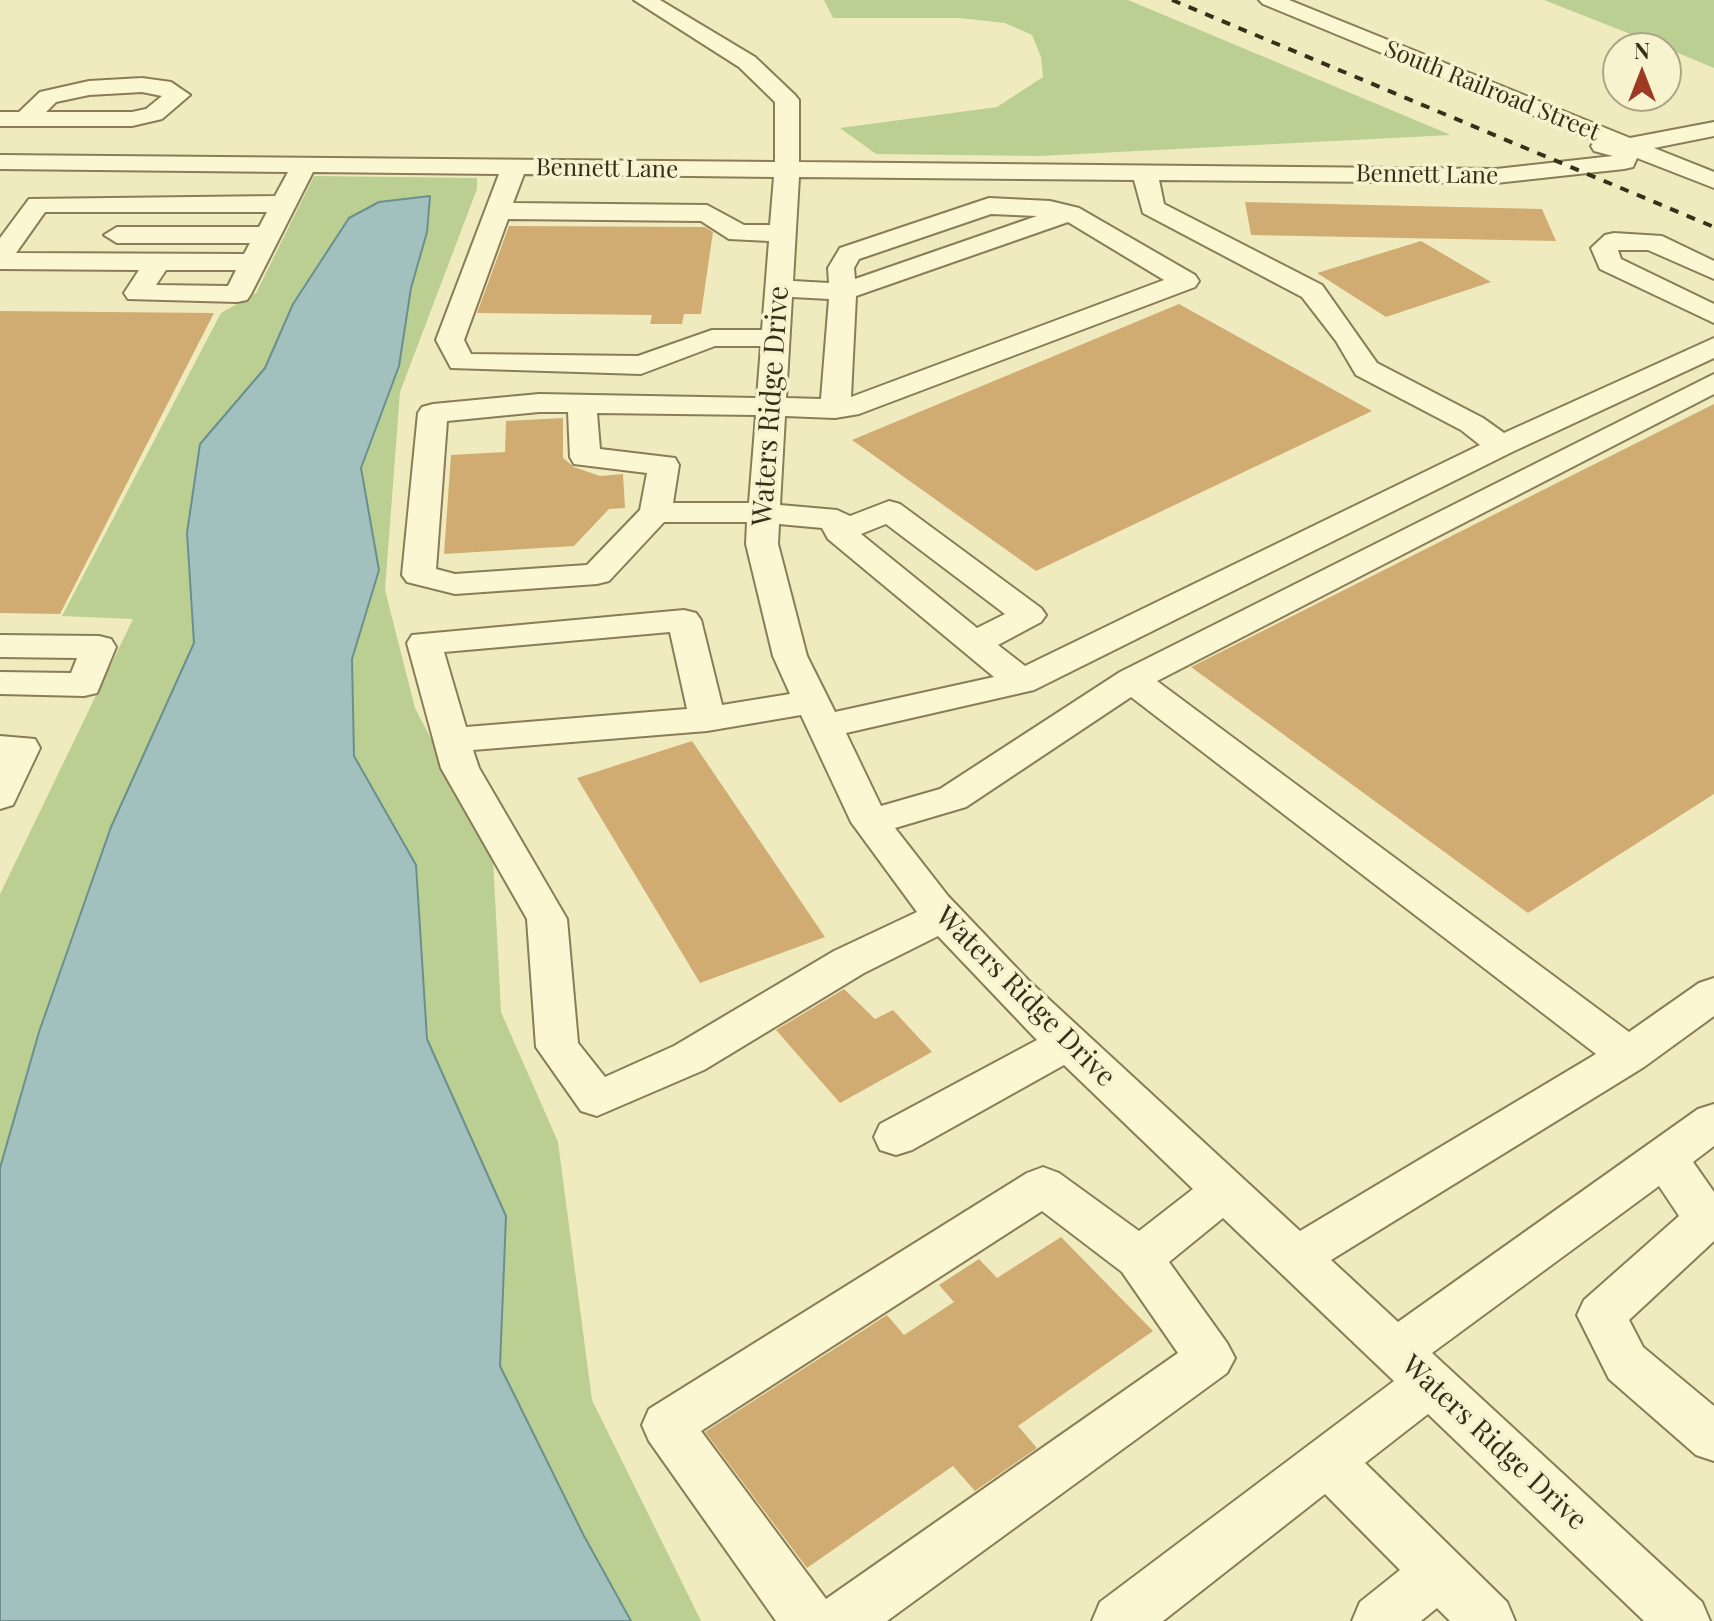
<!DOCTYPE html>
<style>
body{margin:0}
#map{position:relative;width:1714px;height:1621px;overflow:hidden;background:#f0ebbe;font-family:"Playfair Display",serif}
canvas{display:block}
.north{position:absolute;left:1602px;top:32px;width:80px;height:80px;box-sizing:border-box;background:#f7f3ce;border:2px solid #aba586;border-radius:50%;rotate:0deg;font-size:22px;font-weight:700;line-height:32px;text-align:center;color:#382f1b}
.north::after{content:'';display:block;margin:auto;width:28px;height:36px;background:#9c3a23;clip-path:polygon(50% 0,100% 100%,50% 72%,0 100%)}
</style>
<div id="map">
<canvas width="1714" height="1621"></canvas>
<div class="north">N</div>
</div>
<script>
const ctx = document.querySelector('canvas').getContext('2d');
ctx.lineJoin = 'round';
function fill(path, color) {
  ctx.fillStyle = color;
  ctx.fill(path, 'evenodd');
}
function shape(rows) {
  const path = new Path2D();
  for (const r of rows) {
    path.moveTo(r[0], r[1]);
    for (let i = 2; i < r.length; i += 2) path.lineTo(r[i], r[i + 1]);
  }
  return path;
}
function trace(path, color, width, dash) {
  ctx.strokeStyle = color;
  ctx.lineWidth = width;
  ctx.lineCap = dash ? 'butt' : 'round';
  ctx.setLineDash(dash || []);
  ctx.stroke(path);
}
function drawText(font, color, halo, rows, align = 'center') {
  ctx.font = font + ' "Playfair Display",serif';
  ctx.lineWidth = 7;
  ctx.setLineDash([]);
  ctx.textBaseline = 'middle';
  ctx.strokeStyle = halo;
  ctx.fillStyle = color;
  for (const [text, x, y, turn = 0] of rows) {
    ctx.save();
    ctx.translate(x, y);
    ctx.rotate((+turn || 0) * Math.PI / 180);
    ctx.textAlign = isNaN(turn) ? turn : align;
    if (halo) ctx.strokeText(text, 0, 0);
    ctx.fillText(text, 0, 0);
    ctx.restore();
  }
}
const green = shape([
 [824,0,1128,0,1451,135,1040,156,876,154,840,128,997,107,1043,77,1041,57,1032,35,1005,23,959,18,833,18],
 [1544,0,1714,0,1714,68,1666,48],
 [314,176,477,178,477,189,400,392,385,590,415,708,493,858,501,1012,558,1142,592,1400,701,1621,0,1621,0,894,133,619,62,616,221,313,256,293]
]);
const water = shape([
 [430,196,427,232,411,288,399,366,361,468,379,570,352,659,354,756,416,865,427,1039,506,1216,500,1366,584,1536,631,1621,0,1621,0,1168,39,1032,111,827,194,643,187,533,200,444,265,368,293,304,349,218,379,202,430,196]
]);
const building = shape([
 [1245,202,1542,209,1556,241,1251,235],
 [509,226,705,227,713,232,701,314,684,314,682,324,650,324,652,315,477,313],
 [1421,241,1491,282,1386,317,1317,273],
 [1179,304,1372,411,1036,571,852,440],
 [0,311,214,313,60,614,0,613],
 [1714,404,1714,794,1528,913,1191,667],
 [563,418,563,458,574,467,600,476,623,474,625,508,609,509,574,546,444,554,451,455,505,452,506,421],
 [692,741,825,937,700,983,577,778],
 [844,989,875,1019,893,1010,932,1052,840,1103,776,1030],
 [1061,1237,1153,1331,1018,1426,1037,1448,975,1491,953,1466,807,1568,705,1432,887,1315,904,1335,954,1302,939,1285,979,1259,997,1278]
]);
const minor = shape([
 [634,0,660,0,755,57,795,95,799,100,799,162,1496,169,1613,156,1594,151,1591,146,1595,141,1263,4,1259,0,1289,0,1630,138,1714,122,1714,136,1654,148,1714,172,1714,188,1637,158,1633,167,1624,169,1496,183,1159,180,1164,204,1322,285,1377,363,1483,418,1504,433,1714,338,1714,358,1512,452,1034,690,846,733,881,806,940,789,1120,672,1714,374,1714,394,1157,681,1629,1032,1699,983,1714,978,1714,1016,1644,1067,1331,1260,1398,1322,1698,1109,1714,1104,1714,1146,1693,1162,1714,1192,1714,1241,1629,1320,1643,1347,1714,1406,1714,1461,1696,1455,1609,1379,1577,1315,1584,1300,1679,1216,1659,1186,1432,1353,1702,1602,1710,1621,1644,1621,1428,1414,1365,1463,1507,1602,1515,1621,1450,1621,1437,1608,1421,1621,1352,1621,1360,1602,1400,1570,1325,1494,1163,1621,1092,1621,1100,1602,1394,1381,1223,1218,1169,1262,1227,1343,1235,1358,1227,1373,887,1621,776,1621,649,1441,642,1425,649,1409,1027,1173,1043,1167,1059,1173,1139,1231,1193,1189,1064,1065,912,1150,896,1155,880,1150,874,1137,880,1124,1037,1040,938,936,864,973,704,1070,597,1116,581,1111,536,1047,527,919,441,768,407,643,412,635,684,610,696,613,701,620,722,705,790,694,773,656,746,544,747,522,664,522,609,581,597,584,455,594,407,582,402,575,418,413,422,407,433,404,539,394,757,398,761,346,715,346,641,374,451,368,436,340,499,174,313,172,251,294,247,300,237,302,128,299,124,293,139,270,0,269,0,238,29,199,275,196,288,172,0,169,0,155,775,162,775,102,739,67,634,0],
 [524,174,774,177,770,225,744,225,707,205,513,203,524,174],
 [799,177,1134,180,1143,213,1302,297,1336,341,1356,375,1461,430,1480,445,1025,666,998,645,1041,622,1046,615,1041,608,900,504,889,501,850,516,837,510,780,505,785,416,835,418,859,414,1195,287,1199,281,1195,275,1079,208,1050,201,989,198,840,248,828,268,829,283,793,281,799,177],
 [45,212,267,212,259,227,117,227,104,235,117,243,250,243,244,254,16,253,45,212],
 [991,214,1037,216,855,279,854,268,859,259,991,214],
 [508,219,701,221,729,239,769,241,762,330,712,330,638,356,471,354,464,340,508,219],
 [1068,222,1164,280,851,397,856,296,1068,222],
 [166,270,236,270,228,286,156,285,166,270],
 [792,297,829,299,821,399,786,398,792,297],
 [539,412,568,412,570,457,574,464,647,473,640,510,587,565,455,574,436,569,447,421,539,412],
 [597,413,756,415,749,503,673,503,679,465,675,458,600,449,597,413],
 [779,524,822,528,828,539,994,677,835,712,807,656,778,544,779,524],
 [886,524,1005,614,977,628,861,534,886,524],
 [670,632,687,709,466,727,444,652,670,632],
 [1131,697,1596,1054,1300,1231,1028,980,948,896,895,828,966,807,1131,697],
 [801,715,851,822,917,912,834,951,674,1046,605,1077,578,1043,567,919,479,768,473,750,707,731,801,715],
 [1042,1211,1122,1272,1178,1353,826,1599,701,1431,1042,1211],
 [142,78,171,82,190,95,162,119,132,126,0,126,0,112,19,112,40,92,89,81,142,78],
 [142,92,162,96,146,109,132,112,46,112,56,102,89,95,142,92],
 [1614,233,1662,236,1714,261,1714,279,1648,250,1618,250,1621,259,1714,304,1714,323,1600,269,1591,248,1605,235,1614,233],
 [0,635,99,636,111,639,116,647,97,693,84,696,0,694,0,672,71,673,77,658,0,657,0,635],
 [0,736,35,739,40,748,13,805,0,809,0,736]
]);
const rail = shape([
 [1172,0,1714,227]
]);
const farStreetnames = [
 ["South Railroad Street",1492,91,22],
 ["Bennett Lane",607,169,1],
 ["Bennett Lane",1427,175,1]
];
const streetNames = [
 ["Waters Ridge Drive",771,406,-86],
 ["Waters Ridge Drive",1025,997,45],
 ["Waters Ridge Drive",1494,1443,43]
];
fill(green, '#bbcf92');
fill(water, '#a2c1be');
trace(water, '#69908e', 2);
fill(building, '#d1ac72');
trace(minor, '#897c56', 4);
fill(minor, '#fbf7d2');
trace(rail, '#382f1b', 4, [9, 9]);
drawText('24px', '#382f1b', '#f7f3ce', farStreetnames);
drawText('28px', '#382f1b', '#f7f3ce', streetNames);
</script>
